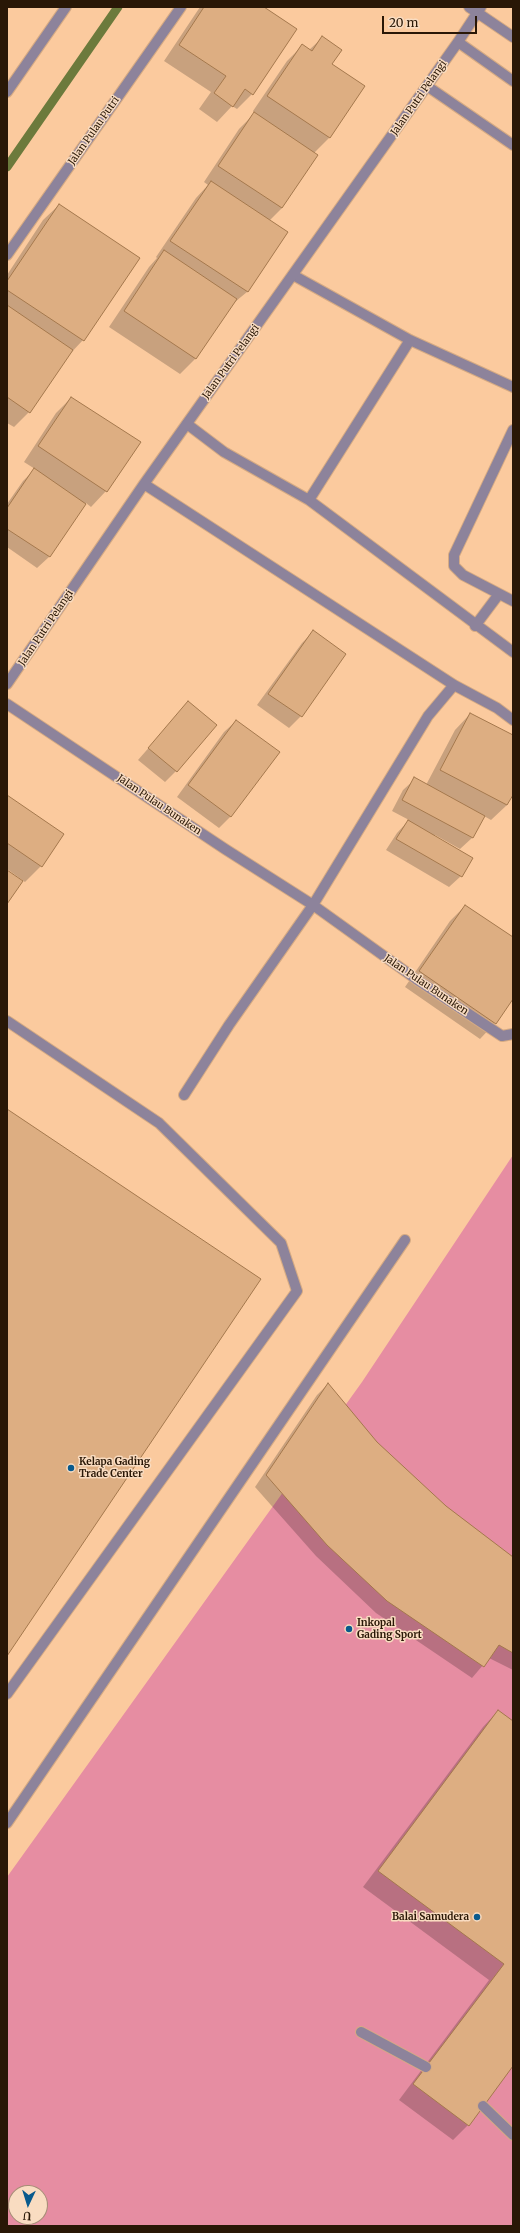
<!DOCTYPE html>
<style>
body{margin:0}
#map{position:relative;width:520px;height:2233px;overflow:hidden;background:#fbca9e;font-family:Merriweather,serif}
canvas{display:block}
.frame{position:absolute;inset:0;border:8px solid #291706;pointer-events:none}
.north{position:absolute;left:8px;top:2185px;width:40px;height:40px;box-sizing:border-box;background:#f9dcc1;border:1px solid #a68d76;border-radius:50%;rotate:184deg;font-size:11px;font-weight:700;line-height:16px;text-align:center;color:#291706}
.north::after{content:'';display:block;margin:auto;width:14px;height:18px;background:#095a8d;clip-path:polygon(50% 0,100% 100%,50% 72%,0 100%)}
.scale{position:absolute;left:382px;top:16px;width:95px;height:18px;box-sizing:border-box;border:2px solid #291706;border-top:0;padding-left:5px;font-size:12px;line-height:14px;white-space:nowrap;color:#291706;-webkit-text-stroke:3px #f9dcc1;paint-order:stroke}
</style>
<div id="map">
<canvas width="520" height="2233"></canvas>
<div class="frame"></div>
<div class="north">U</div>
<div class="scale">20 m</div>
</div>
<script>
const ctx = document.querySelector('canvas').getContext('2d');
ctx.lineJoin = 'round';
function fill(path, color) {
  ctx.fillStyle = color;
  ctx.fill(path, 'evenodd');
}
function shape(rows) {
  const path = new Path2D();
  for (const r of rows) {
    path.moveTo(r[0], r[1]);
    for (let i = 2; i < r.length; i += 2) path.lineTo(r[i], r[i + 1]);
  }
  return path;
}
function trace(path, color, width, dash) {
  ctx.strokeStyle = color;
  ctx.lineWidth = width;
  ctx.lineCap = dash ? 'butt' : 'round';
  ctx.setLineDash(dash || []);
  ctx.stroke(path);
}
function drawText(font, color, halo, rows, align = 'center') {
  ctx.font = font + ' Merriweather,serif';
  ctx.lineWidth = 3;
  ctx.setLineDash([]);
  ctx.textBaseline = 'middle';
  ctx.strokeStyle = halo;
  ctx.fillStyle = color;
  for (const [text, x, y, turn = 0] of rows) {
    ctx.save();
    ctx.translate(x, y);
    ctx.rotate((+turn || 0) * Math.PI / 180);
    ctx.textAlign = isNaN(turn) ? turn : align;
    if (halo) ctx.strokeText(text, 0, 0);
    ctx.fillText(text, 0, 0);
    ctx.restore();
  }
}
const green = shape([
 [513,1155,513,2226,7,2226,7,1877,362,1382],
 [16,2193,40,2193,40,2217,16,2217]
]);
const shadow = shape([
 [200,7,262,7,252,94,237,109,232,106,217,122,199,109,211,92,164,61],
 [322,38,331,65,330,137,314,153,282,208,269,221,287,233,247,292,230,306,195,359,180,374,109,327,149,267,157,258,156,257,196,198,208,185,204,182,239,129,255,113,253,111,287,61,302,46,309,50],
 [59,205,83,340,68,356,29,412,14,427,7,423,7,275,43,220],
 [71,398,106,491,91,507,86,503,49,557,37,568,7,547,7,504,23,481,35,469,24,462,56,413],
 [313,632,345,654,301,716,289,728,257,705,302,643],
 [188,703,176,771,165,782,138,760],
 [470,714,513,737,513,793,507,805,491,820,484,816,472,838,460,849,435,835,434,836,461,876,449,887,386,850,397,833,409,820,392,811,403,790,415,779,426,785,455,730],
 [236,721,231,816,219,828,177,797,224,732],
 [7,796,41,866,25,882,7,869],
 [465,906,513,939,513,997,495,1023,480,1039,405,987,450,921],
 [328,1384,377,1443,446,1507,513,1558,513,1670,489,1658,472,1678,376,1613,316,1556,255,1487,317,1395],
 [498,1711,513,1722,513,2065,468,2125,453,2140,399,2100,489,1980,363,1887,483,1727]
]);
const stream = shape([
 [7,167,118,7]
]);
const building = shape([
 [204,7,264,7,297,29,253,95,245,89,233,107,214,93,226,76,179,45,204,7],
 [322,36,342,50,332,64,365,86,330,138,267,96,302,44,312,51,322,36],
 [254,112,318,155,282,208,218,166,254,112],
 [211,181,288,232,248,292,170,241,211,181],
 [59,204,140,258,84,341,7,290,7,281,59,204],
 [164,250,237,299,196,359,124,311,164,250],
 [7,305,73,350,30,413,7,397,7,305],
 [71,397,141,442,107,492,38,446,71,397],
 [34,468,86,504,50,557,7,529,7,508,34,468],
 [313,630,346,654,302,717,268,694,313,630],
 [188,701,217,725,177,772,148,748,188,701],
 [470,713,513,735,513,795,507,805,440,770,470,713],
 [236,720,280,752,231,817,188,785,236,720],
 [414,777,485,816,473,838,402,800,414,777],
 [7,795,64,834,42,867,7,843,7,795],
 [408,820,473,858,462,877,396,839,408,820],
 [7,870,23,881,7,904,7,870],
 [465,905,513,937,513,999,496,1024,419,971,465,905],
 [7,1109,261,1279,7,1656,7,1109],
 [328,1383,377,1442,446,1506,513,1557,513,1653,499,1645,484,1667,387,1601,327,1545,266,1475,328,1383],
 [498,1710,513,1721,513,2066,469,2126,413,2084,504,1964,378,1871,498,1710]
]);
const service = shape([
 [427,86,513,145],
 [293,275,410,340,513,387],
 [187,424,224,452,309,500,513,652],
 [513,430,454,555,454,566,463,575,513,601],
 [309,500,410,340],
 [475,626,499,594],
 [7,1021,159,1123,281,1243,297,1291,7,1694],
 [7,1823,405,1240],
 [361,2032,426,2067],
 [483,2106,513,2135]
]);
const minor = shape([
 [469,7,513,37],
 [458,42,513,81],
 [7,92,66,7],
 [7,255,181,7],
 [144,484,454,685,497,708,513,720],
 [7,684,144,484,458,42,481,7],
 [7,704,225,849,313,905,416,979,502,1036,513,1034],
 [184,1095,229,1025,313,905,428,716,454,685]
]);
const markers = [
 [71,1468,4,"#095a8d"],
 [349,1629,4,"#095a8d"],
 [477,1917,4,"#095a8d"]
];
const streetNames = [
 ["Jalan Putri Pelangi",419,98,-55],
 ["Jalan Pulau Putri",94,131,-55],
 ["Jalan Putri Pelangi",231,362,-54],
 ["Jalan Putri Pelangi",46,628,-56],
 ["Jalan Pulau Bunaken",159,805,34],
 ["Jalan Pulau Bunaken",426,985,34]
];
const poiNames = [
 ["Kelapa Gading",79,1462],
 ["Trade Center",79,1474],
 ["Inkopal",357,1623],
 ["Gading Sport",357,1635],
 ["Balai Samudera",469,1917,"right"]
];
fill(green, '#e68da2');
fill(shadow, '#0003');
trace(stream, '#6c7a3c', 9);
fill(building, '#ddae82');
trace(building, '#a4784d', 1);
trace(service, '#d5aa83', 12);
trace(minor, '#d5aa83', 12);
trace(service, '#8d839b', 10);
trace(minor, '#8d839b', 10);
for (const [x, y, r, color] of markers) {
  const dot = new Path2D();
  dot.arc(x, y, r, 0, 2 * Math.PI);
  ctx.fillStyle = color;
  ctx.fill(dot);
  trace(dot, '#f9dcc1', 1.5);
}
drawText('10px', '#291706', '#f9dcc1', streetNames);
drawText('bold 10px', '#291706', '#f9dcc1', poiNames, 'left');
</script>
